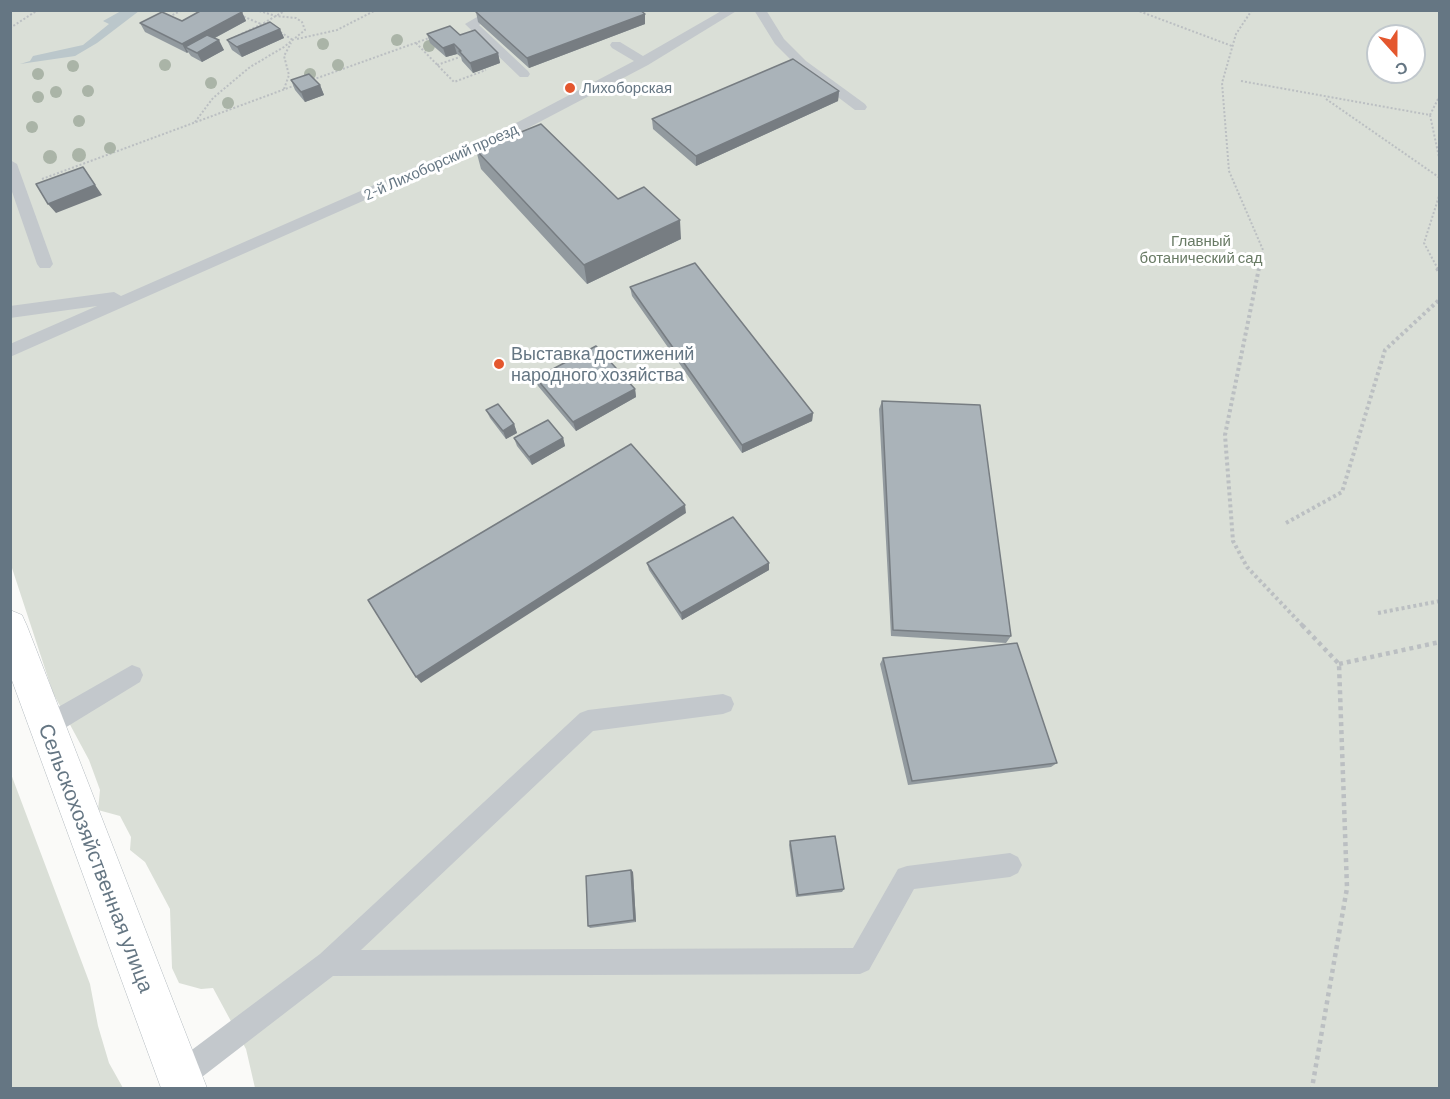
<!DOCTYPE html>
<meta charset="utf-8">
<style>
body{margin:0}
#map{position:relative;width:1450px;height:1099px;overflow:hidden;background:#fafaf8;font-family:Barlow,sans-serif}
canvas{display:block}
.frame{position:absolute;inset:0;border:12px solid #657683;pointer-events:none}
.north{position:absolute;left:1366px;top:24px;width:60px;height:60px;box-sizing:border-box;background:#fff;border:2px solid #c1c8cd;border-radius:50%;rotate:159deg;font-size:16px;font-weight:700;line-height:24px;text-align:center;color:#657683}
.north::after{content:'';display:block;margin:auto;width:21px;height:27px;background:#e4572e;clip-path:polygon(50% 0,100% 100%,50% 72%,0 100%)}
</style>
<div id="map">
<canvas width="1450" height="1099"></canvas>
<div class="frame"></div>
<div class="north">С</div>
</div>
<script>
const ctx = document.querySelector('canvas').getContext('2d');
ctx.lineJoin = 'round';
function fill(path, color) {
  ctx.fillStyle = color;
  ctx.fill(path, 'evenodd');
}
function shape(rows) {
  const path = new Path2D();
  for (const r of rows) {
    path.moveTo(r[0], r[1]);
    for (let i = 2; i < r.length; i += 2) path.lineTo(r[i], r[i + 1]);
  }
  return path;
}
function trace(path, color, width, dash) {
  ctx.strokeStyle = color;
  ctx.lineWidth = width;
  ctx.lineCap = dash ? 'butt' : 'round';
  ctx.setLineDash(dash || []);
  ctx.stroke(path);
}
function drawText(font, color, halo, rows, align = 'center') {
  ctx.font = font + ' Barlow,sans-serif';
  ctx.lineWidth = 6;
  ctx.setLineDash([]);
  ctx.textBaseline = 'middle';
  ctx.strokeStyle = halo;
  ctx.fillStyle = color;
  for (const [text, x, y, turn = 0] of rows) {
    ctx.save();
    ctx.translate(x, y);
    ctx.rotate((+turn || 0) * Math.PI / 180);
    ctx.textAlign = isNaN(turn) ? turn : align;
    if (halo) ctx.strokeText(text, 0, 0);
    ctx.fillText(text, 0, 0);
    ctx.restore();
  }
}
const green = shape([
 [10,11,1439,11,1439,1088,255,1088,246,1049,213,988,201,989,179,983,172,968,170,909,145,862,130,850,131,837,120,816,98,810,100,790,89,760,53,693,11,565],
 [1378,36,1414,36,1414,72,1378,72],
 [11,774,90,984,98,1026,109,1063,123,1088,11,1088]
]);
const water = shape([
 [121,11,139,11,97,43,75,56,20,64,30,61,33,56,83,45,109,24,103,21]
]);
const pathFar2 = shape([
 [1136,10,1232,46],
 [1252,10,1236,34,1222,83,1229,171,1263,250,1259,269],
 [240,15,261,24],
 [169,17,182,10],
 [268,25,264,23,286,10],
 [10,28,38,10],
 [277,30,293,40],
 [231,39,264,23],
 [297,39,337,30,376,10],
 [416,43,454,82,486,70],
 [437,65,460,57],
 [309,81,432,37],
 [1241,81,1430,115,1440,162],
 [284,89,289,75,284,56,291,43],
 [1326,99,1440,178],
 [1430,115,1440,95],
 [195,122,213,98,250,67,284,47,305,30,302,22,296,18,276,16,256,10],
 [42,179,296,85],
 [1438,269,1424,243,1440,193]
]);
const pathFar1 = shape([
 [1259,268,1225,435,1233,541,1247,567,1303,626],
 [1437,268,1440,274],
 [1286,523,1342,492,1385,350,1440,299],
 [1378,613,1440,601]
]);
const path = shape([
 [1302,625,1339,664,1347,888,1312,1088],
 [1339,664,1440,642]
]);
const service = shape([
 [489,10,505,10,479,25,528,71,530,74,528,77,520,77,465,24,489,10],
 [723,10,738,10,648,65,528,128,10,357,10,344,97,306,10,318,10,306,114,292,121,296,518,122,634,61,612,48,610,45,612,42,620,42,643,56,723,10],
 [754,10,766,10,784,39,806,61,865,104,867,107,865,110,855,110,798,67,775,44,754,10],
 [10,160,17,164,53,264,50,268,40,268,37,264,10,186,10,160],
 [132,665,140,668,143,675,140,682,55,734,47,737,39,734,36,726,39,718,132,665],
 [723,694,731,697,734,704,731,711,723,714,593,731,361,950,853,948,898,869,907,866,1010,853,1018,857,1022,865,1018,873,1010,877,914,889,869,970,860,974,333,976,189,1087,184,1088,169,1087,165,1077,169,1067,320,954,580,713,588,710,723,694]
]);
const secondary = shape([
 [10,610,22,615,27,626,207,1088,161,1088,10,675,10,610]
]);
const trees = [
 [397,40,6],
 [323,44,6],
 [429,46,6],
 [165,65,6],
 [338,65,6],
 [73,66,6],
 [38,74,6],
 [310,74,6],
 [211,83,6],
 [88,91,6],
 [56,92,6],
 [38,97,6],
 [228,103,6],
 [79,121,6],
 [32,127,6],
 [110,148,6],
 [79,155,7],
 [50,157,7]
];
const wall = shape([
 [242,12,246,21,215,38,224,50,202,62,191,56,188,52,187,53,145,32,140,23,182,21],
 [476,12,645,14,645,24,529,68,478,22],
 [280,29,284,38,242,57,232,50,227,40],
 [427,34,460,35,498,53,500,63,473,73,462,61,461,57,457,54,446,57,430,43],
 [291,80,320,85,324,95,305,102,295,90],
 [839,91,838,101,696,166,653,129,652,119],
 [476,150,618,199,681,239,587,284,481,169],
 [630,287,813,413,812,421,742,453,632,296],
 [536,378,635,389,636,397,576,431,538,386],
 [882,401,1011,636,1006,643,891,636,879,409],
 [486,410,514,424,517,433,506,439,490,418],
 [514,438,563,438,565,446,532,465,517,446],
 [647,563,769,563,769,570,682,620,649,570],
 [883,658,1057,763,1051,767,908,785,880,664],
 [790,841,844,889,842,892,796,897,789,845],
 [631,870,633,872,636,922,590,928,588,926]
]);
const shadedWall = shape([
 [242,12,246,21,192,50,185,47,188,52,187,53,182,44],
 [645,14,645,24,529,68,527,58],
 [280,29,284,38,242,57,237,47],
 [219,40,224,50,202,62,197,53],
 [454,44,457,54,446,57,443,48],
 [498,53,500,63,473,73,470,63],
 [320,85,324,95,305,102,301,92],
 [839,91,838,101,696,166,696,156],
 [83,167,102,195,56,213,48,204],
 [680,220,681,239,587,284,584,265],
 [635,389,636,397,576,431,573,422],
 [813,413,812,421,742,453,742,445],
 [514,424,517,433,506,439,503,431],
 [563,438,565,446,532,465,529,457],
 [685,505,686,513,421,683,416,677],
 [769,563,769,570,682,620,681,613],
 [631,870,633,872,636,922,634,920]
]);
const building = shape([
 [202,10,239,10,242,12,182,44,140,23,162,12,182,21,202,10],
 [480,10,640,10,645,14,527,58,476,12,480,10],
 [270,22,280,29,237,47,227,40,270,22],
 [450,26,460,35,475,30,498,53,470,63,459,51,461,51,454,44,443,48,427,34,450,26],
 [207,35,219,40,197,53,185,47,207,35],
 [793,59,839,91,696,156,652,119,793,59],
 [309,74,320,85,301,92,291,80,309,74],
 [541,124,618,199,644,187,680,220,584,265,476,150,541,124],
 [83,167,95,185,48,204,36,184,83,167],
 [695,263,813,413,742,445,630,287,695,263],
 [596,346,635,389,573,422,536,378,596,346],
 [882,401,980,405,1011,636,893,630,882,401],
 [498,404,514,424,503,431,486,410,498,404],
 [548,420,563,438,529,457,514,438,548,420],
 [631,444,685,505,416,677,368,600,631,444],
 [733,517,769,563,681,613,647,563,733,517],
 [1017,643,1057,763,912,781,883,658,1017,643],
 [835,836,844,889,798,895,790,841,835,836],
 [631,870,634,920,588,926,586,876,631,870]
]);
const markers = [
 [570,88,6,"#e4572e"],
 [499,364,6,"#e4572e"]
];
const farPoinames = [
 ["Лихоборская",582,88]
];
const farStreetnames = [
 ["2-й Лихоборский проезд",441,162,-24]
];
const farParknames = [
 ["Главный",1201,241],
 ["ботанический сад",1201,258]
];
const poiNames = [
 ["Выставка достижений",511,354],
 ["народного хозяйства",511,375]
];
const nearStreetnames = [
 ["Сельскохозяйственная улица",96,858,69]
];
fill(green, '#dadfd7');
fill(water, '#bbc7cb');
trace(secondary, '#b3babf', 1);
trace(pathFar2, '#bbbfc2', 2, [2, 2]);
trace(pathFar1, '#bbbfc2', 4, [3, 3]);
trace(path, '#bbbfc2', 4.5, [4, 4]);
fill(service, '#c3c8cc');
fill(secondary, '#fff');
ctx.fillStyle = '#aab4a7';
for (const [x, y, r] of trees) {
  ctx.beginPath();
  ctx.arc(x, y, r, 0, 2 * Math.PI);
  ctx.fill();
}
fill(wall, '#929a9f');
fill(shadedWall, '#777d82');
fill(building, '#aab3b9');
trace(building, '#777d82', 1.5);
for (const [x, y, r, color] of markers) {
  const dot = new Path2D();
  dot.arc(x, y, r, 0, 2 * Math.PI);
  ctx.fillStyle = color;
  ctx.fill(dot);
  trace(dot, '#fff', 2);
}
drawText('15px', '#657683', '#fff', farPoinames, 'left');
drawText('15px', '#657683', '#fff', farStreetnames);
drawText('15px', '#687a64', '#fff', farParknames);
drawText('18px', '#657683', '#fff', poiNames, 'left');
drawText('21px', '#657683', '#fff', nearStreetnames);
</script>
